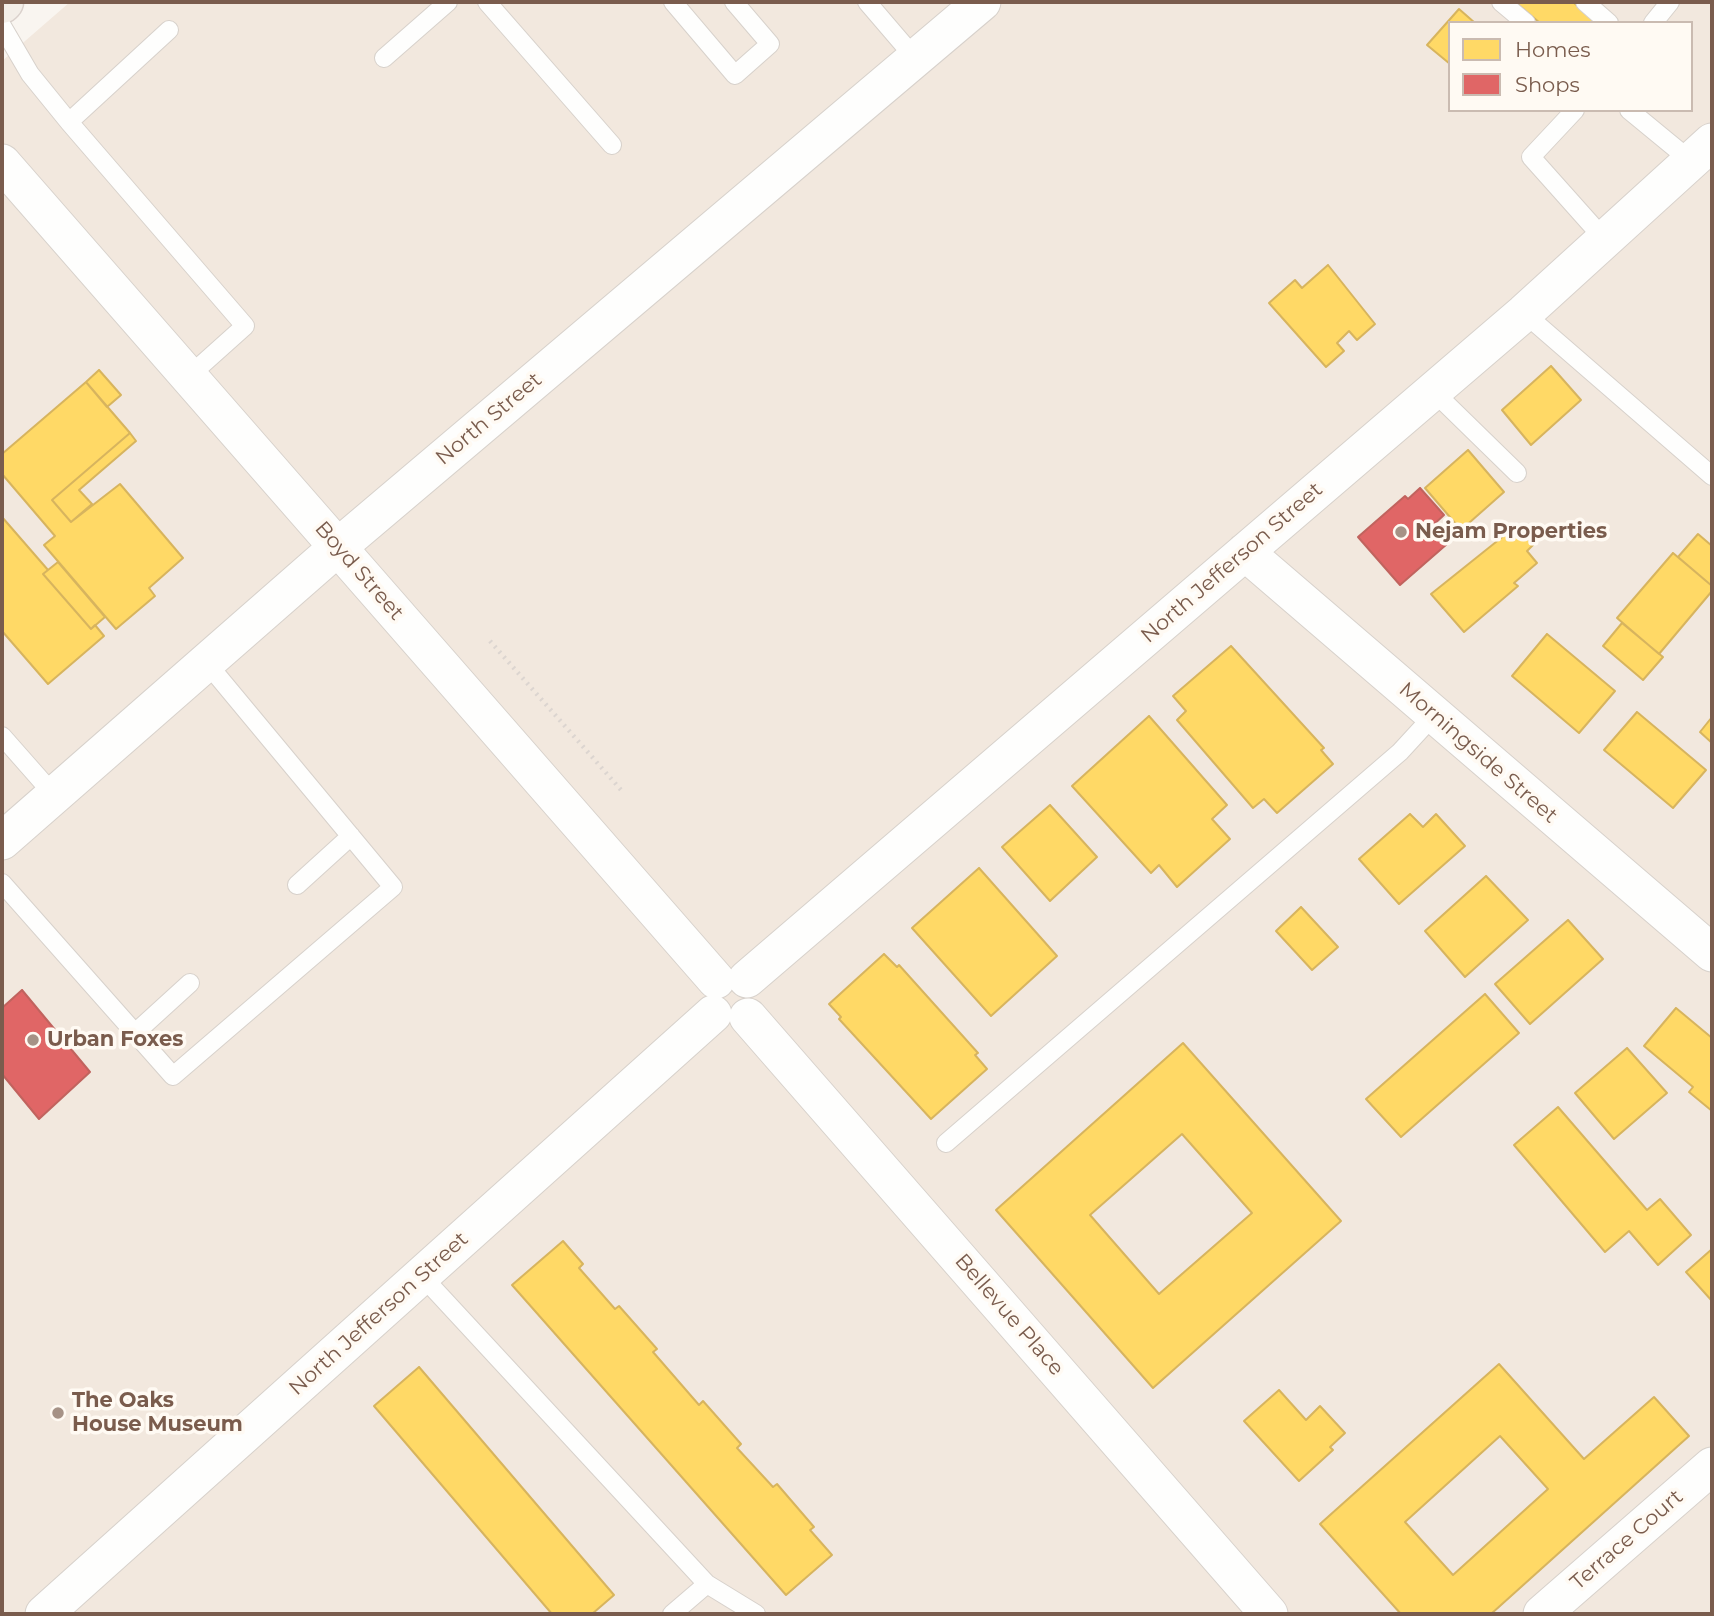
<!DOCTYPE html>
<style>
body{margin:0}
#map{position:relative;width:1714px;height:1616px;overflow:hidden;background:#f9f5f0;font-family:Montserrat,sans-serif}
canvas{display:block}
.frame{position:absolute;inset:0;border:4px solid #7a5c4d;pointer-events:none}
.legend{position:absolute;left:1448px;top:21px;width:245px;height:91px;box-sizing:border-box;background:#fffaf3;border:2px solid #cabbb1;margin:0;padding:9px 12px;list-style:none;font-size:21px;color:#7a5c4d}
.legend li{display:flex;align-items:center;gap:14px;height:35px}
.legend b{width:35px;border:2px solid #cabbb1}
</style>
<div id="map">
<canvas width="1714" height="1616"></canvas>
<div class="frame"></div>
<ul class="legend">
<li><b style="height:19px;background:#ffd966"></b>Homes</li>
<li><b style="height:19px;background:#e06666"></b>Shops</li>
</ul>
</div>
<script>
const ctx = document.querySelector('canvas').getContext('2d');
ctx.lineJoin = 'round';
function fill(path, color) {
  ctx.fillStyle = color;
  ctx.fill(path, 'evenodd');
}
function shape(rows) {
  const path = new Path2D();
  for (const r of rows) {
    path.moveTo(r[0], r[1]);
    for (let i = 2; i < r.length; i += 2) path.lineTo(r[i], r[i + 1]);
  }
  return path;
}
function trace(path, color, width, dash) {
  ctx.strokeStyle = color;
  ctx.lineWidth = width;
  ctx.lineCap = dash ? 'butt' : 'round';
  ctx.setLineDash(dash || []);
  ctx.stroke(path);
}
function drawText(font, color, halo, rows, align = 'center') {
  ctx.font = font + ' Montserrat,sans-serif';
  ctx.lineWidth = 7;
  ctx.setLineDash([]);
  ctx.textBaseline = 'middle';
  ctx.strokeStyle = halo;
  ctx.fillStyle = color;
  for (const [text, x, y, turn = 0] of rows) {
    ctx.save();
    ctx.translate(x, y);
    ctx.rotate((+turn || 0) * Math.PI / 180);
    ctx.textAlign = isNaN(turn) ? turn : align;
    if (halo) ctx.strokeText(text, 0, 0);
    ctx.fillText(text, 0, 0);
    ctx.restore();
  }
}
const residential = shape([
 [70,2,1712,2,1712,1614,2,1614,2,61],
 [1450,23,1691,23,1691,110,1450,110]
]);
const homes = shape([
 [1515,2,1573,2,1597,23,1540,23,1515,2],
 [1459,9,1475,23,1450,23,1450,64,1427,45,1459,9],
 [1328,265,1375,324,1357,340,1349,331,1337,343,1344,351,1326,367,1269,303,1295,280,1302,288,1328,265],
 [1551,366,1581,400,1531,445,1502,410,1551,366],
 [99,370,121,395,107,407,86,382,99,370],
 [86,382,130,433,52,500,71,522,120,484,183,558,149,588,155,596,116,629,44,545,55,536,2,474,2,454,86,382],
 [130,433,136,441,79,490,92,504,71,522,52,500,130,433],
 [1468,450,1504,492,1461,530,1425,488,1468,450],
 [2,517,48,570,43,574,91,629,95,625,104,636,48,684,2,631,2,517],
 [1516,526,1533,545,1527,551,1537,563,1514,583,1518,586,1464,632,1431,594,1516,526],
 [1698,534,1712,546,1712,586,1678,557,1698,534],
 [1673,553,1712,586,1712,591,1659,654,1617,618,1673,553],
 [58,562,105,617,91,629,43,574,58,562],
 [1622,623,1663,657,1643,680,1603,646,1622,623],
 [1547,634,1615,691,1579,733,1512,676,1547,634],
 [1231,646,1324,748,1321,750,1333,764,1277,813,1264,799,1253,808,1177,720,1186,711,1173,696,1231,646],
 [1637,712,1706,770,1673,808,1604,750,1637,712],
 [1149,716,1227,805,1212,819,1230,839,1177,887,1159,865,1151,873,1072,786,1149,716],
 [1712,717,1712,743,1700,732,1712,717],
 [1050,805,1097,857,1050,901,1002,847,1050,805],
 [1410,814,1423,827,1436,814,1465,846,1399,904,1359,859,1410,814],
 [979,868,1057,956,991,1016,912,928,979,868],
 [1486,876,1528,920,1465,977,1425,931,1486,876],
 [1301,907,1338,947,1312,970,1276,931,1301,907],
 [1568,920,1603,959,1530,1024,1495,984,1568,920],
 [884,954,897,967,899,965,978,1053,975,1055,987,1069,931,1119,839,1019,841,1017,829,1004,884,954],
 [1485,994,1519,1033,1401,1137,1366,1099,1485,994],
 [1676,1008,1712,1038,1712,1111,1689,1092,1693,1087,1644,1046,1676,1008],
 [1183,1043,1341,1221,1153,1388,996,1210,1183,1043],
 [1182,1134,1252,1213,1159,1294,1090,1215,1182,1134],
 [1627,1048,1667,1093,1614,1139,1575,1093,1627,1048],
 [1558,1107,1647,1210,1660,1199,1691,1235,1658,1265,1629,1231,1605,1252,1514,1145,1558,1107],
 [563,1241,583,1264,579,1268,615,1309,619,1306,657,1349,653,1352,699,1405,703,1401,741,1444,737,1448,773,1487,777,1484,814,1527,810,1530,832,1555,786,1595,512,1285,563,1241],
 [1712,1249,1712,1301,1686,1272,1712,1249],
 [1499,1364,1584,1459,1654,1397,1689,1436,1491,1614,1401,1614,1320,1524,1499,1364],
 [1500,1436,1548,1489,1453,1575,1405,1522,1500,1436],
 [419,1367,614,1595,592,1614,552,1614,374,1406,419,1367],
 [1279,1390,1306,1420,1320,1406,1345,1433,1330,1447,1333,1450,1299,1481,1244,1421,1279,1390]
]);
const shops = shape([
 [1420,488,1444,515,1432,526,1447,544,1400,585,1358,537,1405,496,1408,499,1420,488],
 [22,990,90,1072,39,1119,2,1074,2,1008,22,990]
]);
const path = shape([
 [490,641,622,791]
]);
const service = shape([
 [487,2,612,145],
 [673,2,735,75,770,44,734,2],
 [867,2,915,58],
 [1501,2,1526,23],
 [1585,2,1609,23],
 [1653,23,1670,2],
 [2,26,30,74,69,122,245,326,188,377],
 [384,58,448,2],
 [1575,110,1531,157,1605,240],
 [1629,110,1691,161],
 [69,122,169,30],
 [1524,313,1712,476],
 [1433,391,1517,473],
 [2,736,54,795],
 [2,883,173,1076,393,887,206,662],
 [297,885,351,836],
 [134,1034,190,983],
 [946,1143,1400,752,1434,715],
 [422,1276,707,1584,672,1614],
 [707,1584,756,1614]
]);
const minor = shape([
 [2,163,716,980],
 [1245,552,1712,953],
 [2,841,338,547,982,2],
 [747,979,1524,313,1712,142],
 [748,1017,1269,1614],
 [44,1614,713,1014],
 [1542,1614,1712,1466]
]);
const primary = shape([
 [2,4,4,2]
]);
const markers = [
 [1401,532,7,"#a69286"],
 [33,1040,7,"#a69286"],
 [58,1413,7,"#a69286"]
];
const streetNames = [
 ["North Street",489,419,-40],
 ["North Jefferson Street",1232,563,-41],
 ["Boyd Street",359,571,49],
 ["Morningside Street",1478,753,41],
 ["North Jefferson Street",379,1314,-42],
 ["Bellevue Place",1009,1315,49],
 ["Terrace Court",1627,1540,-41]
];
const poiNames = [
 ["Nejam Properties",1415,532],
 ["Urban Foxes",47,1040],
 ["The Oaks",72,1401],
 ["House Museum",72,1425]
];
fill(residential, '#f2e8de');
fill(homes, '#ffd966');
trace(homes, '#d7b45e', 2);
fill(shops, '#e06666');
trace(shops, '#c1635e', 2);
trace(service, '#d7d1cb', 20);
trace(minor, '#d7d1cb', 39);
trace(primary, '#dad1cc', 41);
trace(path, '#dcd5d0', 4.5, [2, 5]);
trace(service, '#fefefd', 18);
trace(minor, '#fefefd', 37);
trace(primary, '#f3eee8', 38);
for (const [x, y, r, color] of markers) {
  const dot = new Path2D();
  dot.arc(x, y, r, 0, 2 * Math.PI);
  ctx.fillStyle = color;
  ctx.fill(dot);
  trace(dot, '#fffaf3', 2.5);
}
drawText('21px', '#7a5c4d', '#fffaf3', streetNames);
drawText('bold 21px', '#7a5c4d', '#fffaf3', poiNames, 'left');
</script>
